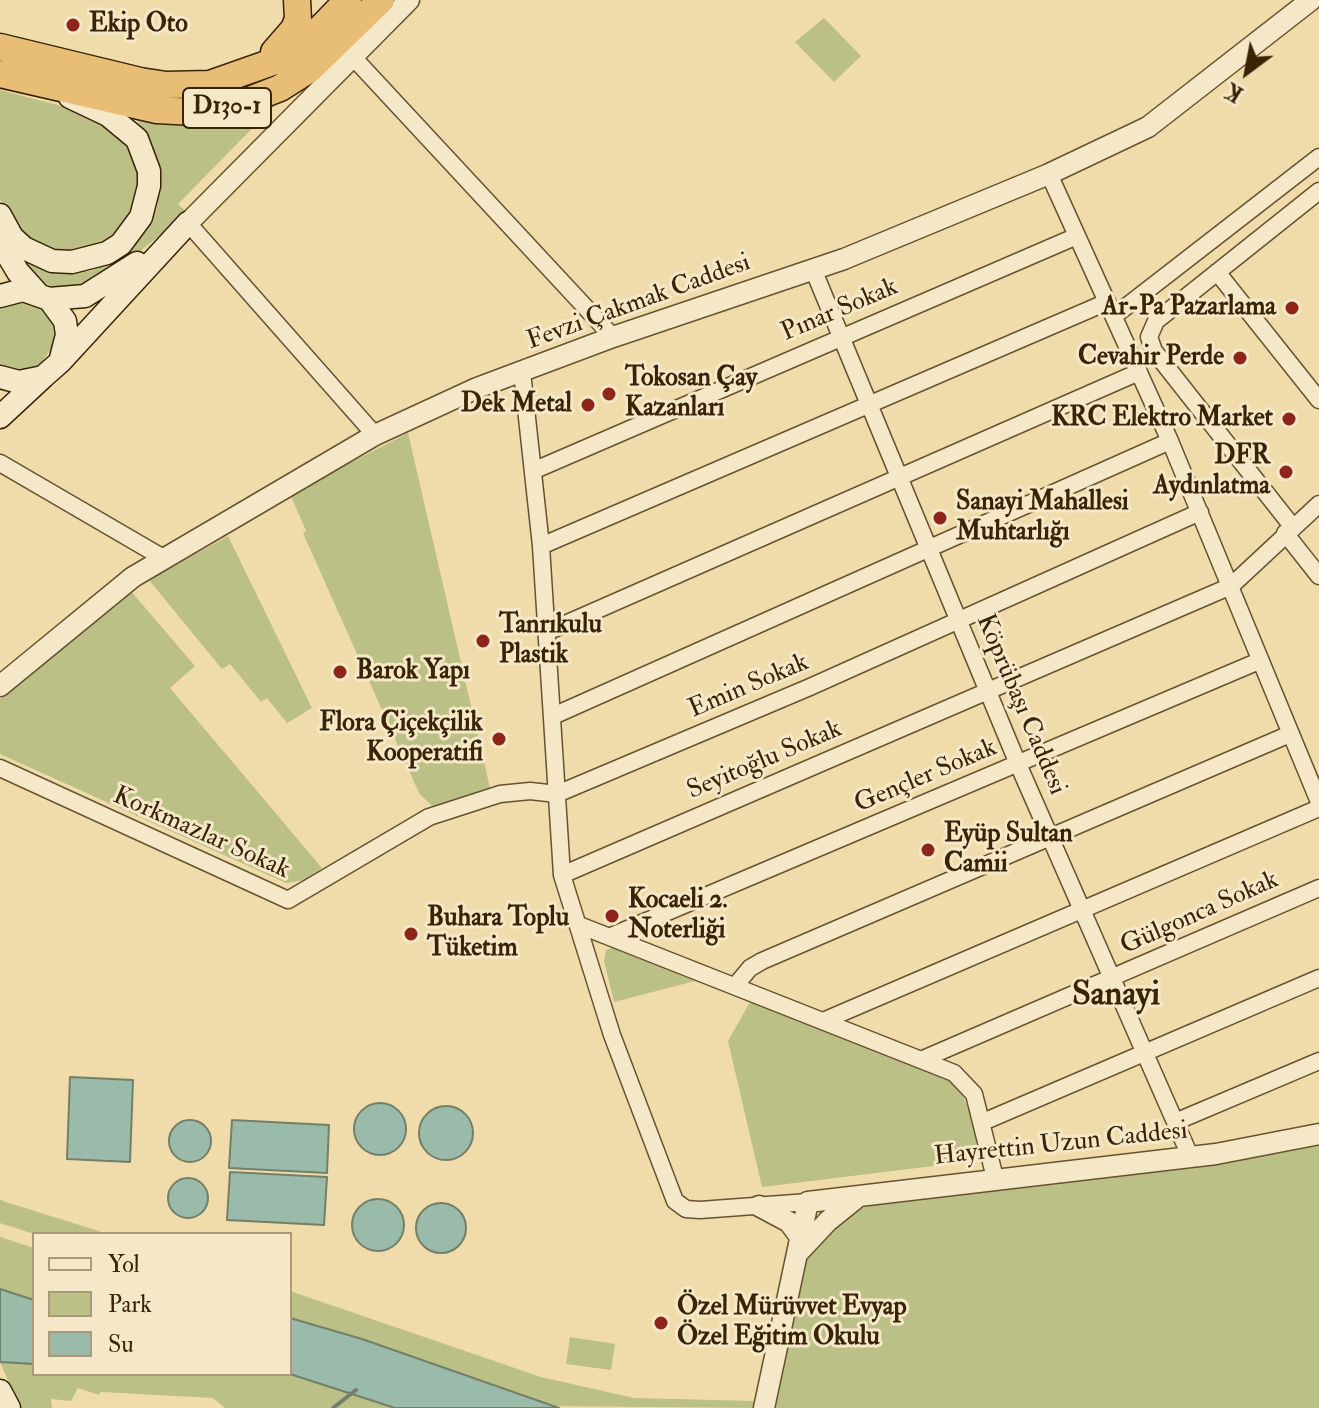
<!DOCTYPE html>
<meta charset="utf-8">
<style>
body{margin:0}
#map{position:relative;width:1319px;height:1408px;overflow:hidden;background:#f0dbab;font-family:"IM FELL Double Pica",serif}
canvas{display:block}
.legend{position:absolute;left:32px;top:1232px;width:260px;height:144px;box-sizing:border-box;background:#f5e8c8;border:2px solid #aa9a7a;margin:0;padding:10px 14px;list-style:none;font-size:24px;color:#392406}
.legend li{display:flex;align-items:center;gap:16px;height:40px}
.legend b{width:40px;border:2px solid #aa9a7a}
.north{position:absolute;left:1207px;top:32px;width:80px;height:80px;-webkit-text-stroke:6px #f5e8c8;paint-order:stroke;rotate:212deg;font-size:22px;font-weight:700;line-height:32px;text-align:center;color:#392406}
.north::after{content:'';display:block;margin:auto;width:28px;height:36px;background:#392406;clip-path:polygon(50% 0,100% 100%,50% 72%,0 100%)}
</style>
<div id="map">
<canvas width="1319" height="1408"></canvas>
<ul class="legend">
<li><b style="height:10px;background:#f5e8c8"></b>Yol</li>
<li><b style="height:22px;background:#bbc087"></b>Park</li>
<li><b style="height:22px;background:#9abba9"></b>Su</li>
</ul>
<div class="north">K</div>
</div>
<script>
const ctx = document.querySelector('canvas').getContext('2d');
ctx.lineJoin = 'round';
function fill(path, color) {
  ctx.fillStyle = color;
  ctx.fill(path, 'evenodd');
}
function shape(rows) {
  const path = new Path2D();
  for (const r of rows) {
    if (r.length === 3) {
      path.moveTo(r[0] + r[2], r[1]);
      path.arc(r[0], r[1], r[2], 0, 2 * Math.PI);
      continue;
    }
    path.moveTo(r[0], r[1]);
    for (let i = 2; i < r.length; i += 2) path.lineTo(r[i], r[i + 1]);
  }
  return path;
}
function trace(path, color, width, dash) {
  ctx.strokeStyle = color;
  ctx.lineWidth = width;
  ctx.lineCap = dash ? 'butt' : 'round';
  ctx.setLineDash(dash || []);
  ctx.stroke(path);
}
function drawText(font, color, halo, rows, align = 'center') {
  ctx.font = font + ' "IM FELL Double Pica",serif';
  ctx.lineWidth = 6;
  ctx.setLineDash([]);
  ctx.textBaseline = 'middle';
  ctx.strokeStyle = halo;
  ctx.fillStyle = color;
  for (const [text, x, y, turn = 0] of rows) {
    ctx.save();
    ctx.translate(x, y);
    ctx.rotate((+turn || 0) * Math.PI / 180);
    ctx.textAlign = isNaN(turn) ? turn : align;
    if (halo) ctx.strokeText(text, 0, 0);
    ctx.fillText(text, 0, 0);
    ctx.restore();
  }
}
const green = shape([
 [824,18,861,56,834,82,795,42],
 [0,90,92,114,111,123,137,155,141,180,128,222,103,246,61,254,33,243,10,222,0,199],
 [280,100,178,204,188,213,110,275,79,293,54,292,25,262,55,273,91,271,125,255,139,240,157,208,160,173,151,142,134,116],
 [0,299,36,300,53,319,54,344,40,365,16,372,0,368],
 [408,433,490,788,433,807,419,793,303,533,306,531,290,494],
 [228,536,312,708,287,723,267,698,261,702,230,664,222,669,149,580],
 [130,590,195,666,170,688,322,868,305,880,286,883,0,754,0,699],
 [612,948,695,981,614,1002,604,961,606,950],
 [750,1002,936,1072,953,1083,960,1090,979,1132,973,1157,966,1162,762,1187,728,1041],
 [1319,1143,1319,1408,771,1408,806,1259,852,1212,881,1201],
 [0,1199,3,1201,108,1234,34,1234,0,1223],
 [0,1237,34,1248,34,1300,0,1289],
 [290,1291,541,1377,634,1398,755,1401,754,1408,549,1406,362,1339,290,1318],
 [570,1337,615,1344,611,1370,566,1364],
 [0,1362,34,1364,34,1374,290,1374,395,1408,225,1408,213,1398,101,1392,99,1395,78,1388,71,1401,51,1399,52,1408,20,1408]
]);
const water = shape([
 [70,1077,133,1080,130,1162,67,1159,70,1077],
 [380,1129,26],
 [446,1133,27],
 [232,1120,329,1125,327,1173,229,1168,232,1120],
 [190,1141,21],
 [230,1172,327,1177,324,1225,227,1220,230,1172],
 [188,1198,20],
 [378,1225,26],
 [441,1228,25],
 [0,1289,34,1300,34,1364,0,1362,0,1289],
 [290,1318,362,1339,559,1408,395,1408,290,1374,290,1318]
]);
const stream = shape([
 [333,1408,356,1390]
]);
const minor = shape([
 [352,56,613,337],
 [1049,174,1170,441,1319,802],
 [188,223,375,435],
 [813,269,1018,764,1190,1156],
 [1217,272,1319,400],
 [1114,316,1319,157],
 [522,372,541,546,562,875,612,1035,675,1201,686,1209,700,1210,808,1202],
 [0,463,165,559],
 [535,470,1077,236],
 [1292,526,1154,351,1149,337,1156,321,1319,191],
 [1285,533,1319,576],
 [541,546,1107,302],
 [547,632,1139,372],
 [553,716,1170,441],
 [0,768,288,900,429,817,500,794,530,791,557,794,810,687,1200,512],
 [562,875,1231,586,1319,504],
 [579,925,954,1073,974,1094,995,1178],
 [611,936,1259,661],
 [735,986,750,968,762,961,1290,734],
 [823,1021,1319,808],
 [923,1059,1319,888],
 [983,1122,1319,978],
 [1175,1122,1319,1061]
]);
const tertiary = shape([
 [188,223,409,0],
 [0,686,133,577,375,435,477,388,613,337,844,259,1049,174,1148,127,1311,0],
 [759,1206,789,1222,800,1237],
 [798,1253,828,1221,859,1196],
 [764,1408,808,1202,1216,1154,1319,1134]
]);
const secondary = shape([
 [0,215,12,237,24,248,52,261,72,262,107,253,121,244,141,217,149,186,149,171,137,139,108,115,70,97],
 [0,242,18,272,37,293],
 [0,296,23,290,49,299,65,321,67,335,60,362,43,377,19,382,0,377],
 [49,299,85,296,137,263],
 [60,362,188,223],
 [0,417,43,377],
 [0,1391,9,1408]
]);
const trunk = shape([
 [0,47,140,81,166,85,210,84,281,59,312,37,348,0],
 [274,52,294,29,298,19,297,0],
 [0,74,157,110,194,112,229,108,280,88,310,69,381,0]
]);
const markers = [
 [73,25,8,"#8f2418"],
 [1292,308,8,"#8f2418"],
 [1240,358,8,"#8f2418"],
 [609,394,8,"#8f2418"],
 [588,405,8,"#8f2418"],
 [1289,419,8,"#8f2418"],
 [1286,472,8,"#8f2418"],
 [940,518,8,"#8f2418"],
 [483,641,8,"#8f2418"],
 [340,672,8,"#8f2418"],
 [499,739,8,"#8f2418"],
 [928,850,8,"#8f2418"],
 [612,916,8,"#8f2418"],
 [411,934,8,"#8f2418"],
 [661,1323,8,"#8f2418"]
];
const shields = [
 [227,108,88]
];
const shieldNames = [
 ["D130-1",227,108]
];
const poiNames = [
 ["Ekip Oto",89,25],
 ["Ar-Pa Pazarlama",1276,308,"right"],
 ["Cevahir Perde",1224,358,"right"],
 ["Tokosan Çay",625,379],
 ["Kazanları",625,409],
 ["Dek Metal",572,405,"right"],
 ["KRC Elektro Market",1273,419,"right"],
 ["DFR",1270,457,"right"],
 ["Aydınlatma",1270,487,"right"],
 ["Sanayi Mahallesi",956,503],
 ["Muhtarlığı",956,533],
 ["Tanrıkulu",499,626],
 ["Plastik",499,656],
 ["Barok Yapı",356,672],
 ["Flora Çiçekçilik",483,724,"right"],
 ["Kooperatifi",483,754,"right"],
 ["Eyüp Sultan",944,835],
 ["Camii",944,865],
 ["Kocaeli 2.",628,901],
 ["Noterliği",628,931],
 ["Buhara Toplu",427,919],
 ["Tüketim",427,949],
 ["Özel Mürüvvet Evyap",677,1308],
 ["Özel Eğitim Okulu",677,1338]
];
const streetNames = [
 ["Fevzi Çakmak Caddesi",639,303,-20],
 ["Pınar Sokak",840,311,-23],
 ["Emin Sokak",749,687,-23],
 ["Köprübaşı Caddesi",1020,705,67],
 ["Seyitoğlu Sokak",765,761,-23],
 ["Gençler Sokak",926,777,-23],
 ["Korkmazlar Sokak",201,834,24],
 ["Gülgonca Sokak",1200,914,-24],
 ["Hayrettin Uzun Caddesi",1061,1145,-6]
];
const districtNames = [
 ["Sanayi",1116,997]
];
fill(green, '#bbc087');
fill(water, '#9abba9');
trace(water, '#737f68', 2);
trace(stream, '#737f68', 4);
trace(minor, '#67522f', 19);
trace(tertiary, '#67522f', 23);
trace(secondary, '#392406', 25);
trace(trunk, '#392406', 29);
trace(minor, '#f5e8c8', 16);
trace(tertiary, '#f5e8c8', 20);
trace(secondary, '#f5e8c8', 22);
trace(trunk, '#e8be76', 26);
for (const [x, y, r, color] of markers) {
  const dot = new Path2D();
  dot.arc(x, y, r, 0, 2 * Math.PI);
  ctx.fillStyle = color;
  ctx.fill(dot);
  trace(dot, '#f5e8c8', 3);
}
for (const [x, y, w] of shields) {
  const box = new Path2D();
  box.roundRect(x - w / 2, y - 20, w, 40, 6);
  ctx.fillStyle = '#f5e8c8';
  ctx.fill(box);
  trace(box, '#392406', 2);
}
drawText('bold 24px', '#392406', null, shieldNames);
drawText('bold 26px', '#392406', '#f5e8c8', poiNames, 'left');
drawText('26px', '#392406', '#f5e8c8', streetNames);
drawText('bold 34px', '#392406', '#f5e8c8', districtNames);
</script>
